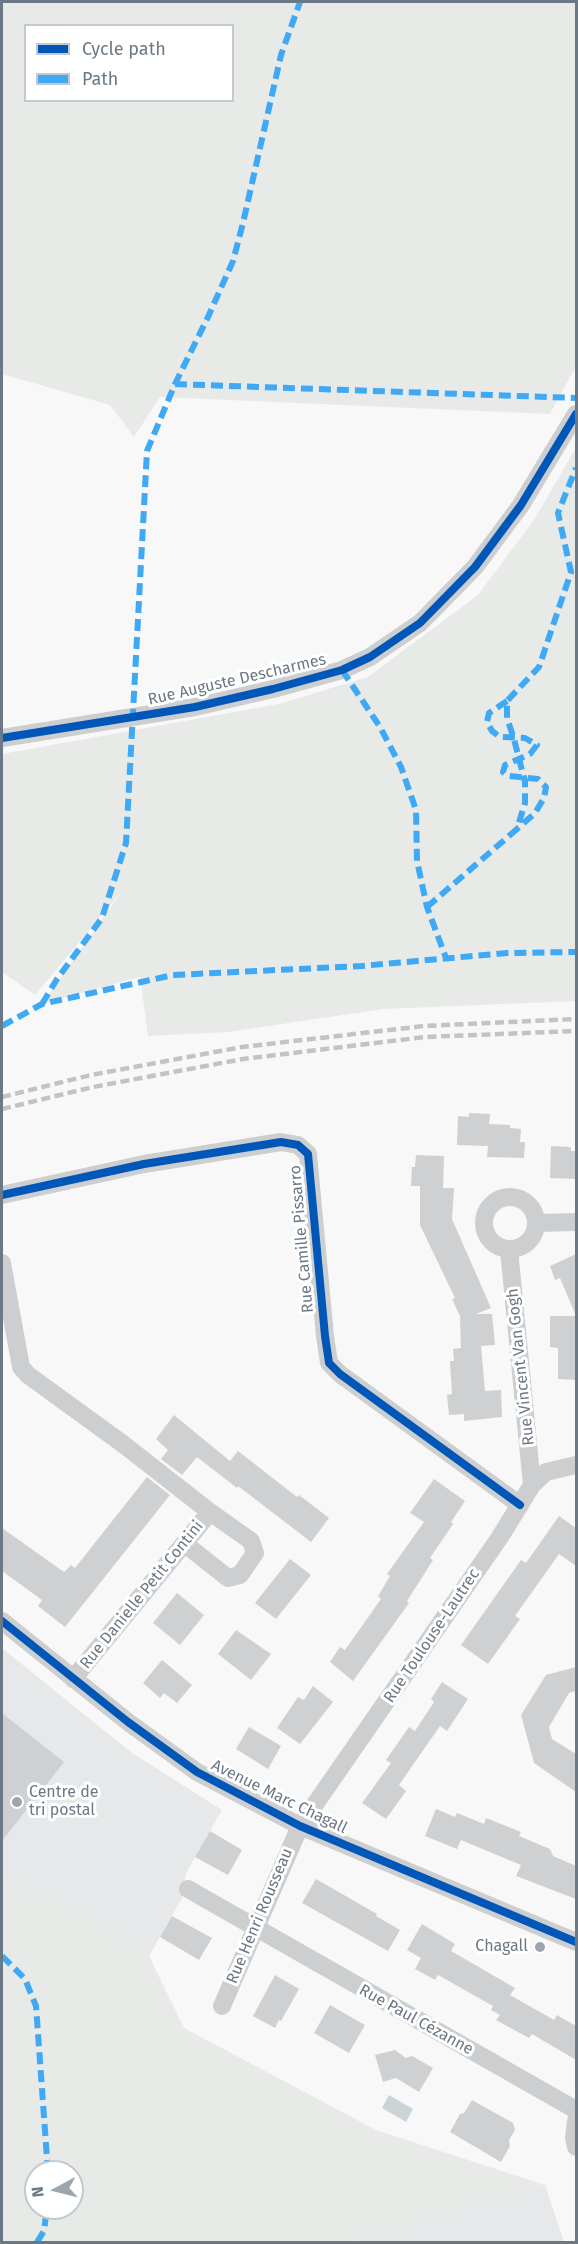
<!DOCTYPE html>
<meta charset="utf-8">
<style>
body{margin:0}
#map{position:relative;width:578px;height:2244px;overflow:hidden;background:#f8f8f8;font-family:"Fira Sans",sans-serif}
canvas{display:block}
.frame{position:absolute;inset:0;border:3px solid #6c7885;pointer-events:none}
.legend{position:absolute;left:24px;top:24px;width:210px;height:78px;box-sizing:border-box;background:#fff;border:2px solid #c4c9ce;margin:0;padding:8px 10px;list-style:none;font-size:18px;color:#6c7885}
.legend li{display:flex;align-items:center;gap:12px;height:30px}
.legend b{width:30px;border:2px solid #c4c9ce}
.north{position:absolute;left:24px;top:2160px;width:60px;height:60px;box-sizing:border-box;background:#fff;border:2px solid #c4c9ce;border-radius:50%;rotate:263deg;font-size:16px;font-weight:700;line-height:24px;text-align:center;color:#6c7885}
.north::after{content:'';display:block;margin:auto;width:21px;height:27px;background:#9da5ad;clip-path:polygon(50% 0,100% 100%,50% 72%,0 100%)}
</style>
<div id="map">
<canvas width="578" height="2244"></canvas>
<div class="frame"></div>
<ul class="legend">
<li><b style="height:8px;background:#0057b8"></b>Cycle path</li>
<li><b style="height:8px;background:#3fa9f5"></b>Path</li>
</ul>
<div class="north">N</div>
</div>
<script>
const ctx = document.querySelector('canvas').getContext('2d');
ctx.lineJoin = 'round';
function fill(path, color) {
  ctx.fillStyle = color;
  ctx.fill(path, 'evenodd');
}
function shape(rows) {
  const path = new Path2D();
  for (const r of rows) {
    if (r.length === 3) {
      path.moveTo(r[0] + r[2], r[1]);
      path.arc(r[0], r[1], r[2], 0, 2 * Math.PI);
      continue;
    }
    path.moveTo(r[0], r[1]);
    for (let i = 2; i < r.length; i += 2) path.lineTo(r[i], r[i + 1]);
  }
  return path;
}
function trace(path, color, width, dash) {
  ctx.strokeStyle = color;
  ctx.lineWidth = width;
  ctx.lineCap = dash ? 'butt' : 'round';
  ctx.setLineDash(dash || []);
  ctx.stroke(path);
}
function drawText(font, color, halo, rows, align = 'center') {
  ctx.font = font + ' "Fira Sans",sans-serif';
  ctx.lineWidth = 6;
  ctx.setLineDash([]);
  ctx.textBaseline = 'middle';
  ctx.strokeStyle = halo;
  ctx.fillStyle = color;
  for (const [text, x, y, turn = 0] of rows) {
    ctx.save();
    ctx.translate(x, y);
    ctx.rotate((+turn || 0) * Math.PI / 180);
    ctx.textAlign = isNaN(turn) ? turn : align;
    if (halo) ctx.strokeText(text, 0, 0);
    ctx.fillText(text, 0, 0);
    ctx.restore();
  }
}
const built = shape([
 [2,1648,132,1753,222,1810,186,1873,182,1898,149,1956,112,1929,2,1878],
 [545,2185,564,2242,349,2242]
]);
const green = shape([
 [2,2,576,2,576,366,550,414,160,397,134,437,110,405,2,374],
 [26,26,232,26,232,100,26,100],
 [576,448,576,1001,383,1009,228,1032,148,1036,140,977,42,1004,123,890,35,995,2,972,2,754,279,704,368,677,478,595,534,520],
 [2,1878,112,1929,149,1956,184,2028,376,2130,545,2185,349,2242,2,2242],
 [36,2172,72,2172,72,2208,36,2208]
]);
const water = shape([
 [389,2095,413,2109,406,2122,382,2108]
]);
const building = shape([
 [469,1113,490,1114,489,1124,510,1125,510,1128,521,1129,520,1142,525,1142,524,1158,487,1157,488,1146,457,1145,458,1116,469,1117],
 [551,1146,571,1147,571,1151,576,1151,576,1179,550,1178],
 [416,1155,444,1156,443,1188,454,1188,452,1219,491,1308,476,1314,492,1314,495,1345,481,1346,485,1391,501,1390,502,1417,464,1421,464,1414,449,1415,447,1395,452,1394,450,1361,454,1361,453,1349,461,1348,460,1316,452,1299,455,1298,420,1225,420,1186,411,1186,412,1167,415,1167],
 [576,1254,576,1316,560,1278,555,1280,550,1266],
 [550,1316,576,1316,576,1380,558,1379,558,1348,550,1347],
 [174,1415,230,1461,238,1451,297,1497,299,1495,329,1518,311,1542,238,1486,237,1488,197,1457,182,1475,161,1459,168,1450,156,1439],
 [147,1477,170,1495,65,1627,38,1606,42,1600,2,1571,2,1528,64,1572,71,1565,75,1568],
 [434,1479,465,1501,451,1522,453,1524,430,1558,433,1560,407,1601,409,1603,353,1681,330,1662,340,1647,345,1650,381,1599,378,1596,390,1576,387,1574,424,1522,410,1513],
 [559,1516,576,1528,576,1566,559,1554,515,1616,520,1619,488,1664,461,1645,521,1560,526,1563],
 [290,1559,311,1575,276,1619,255,1603],
 [177,1593,204,1615,180,1645,153,1623],
 [236,1630,271,1654,251,1680,218,1654],
 [162,1660,192,1685,177,1703,164,1693,160,1698,143,1683],
 [576,1667,576,1691,569,1693,549,1727,552,1739,576,1754,576,1792,534,1763,521,1715,546,1675],
 [442,1682,468,1699,447,1731,440,1726,399,1785,406,1791,386,1819,362,1803,391,1763,386,1760,409,1727,415,1731,434,1702,431,1699],
 [313,1686,333,1702,300,1744,277,1728,298,1697,304,1700],
 [2,1713,64,1762,2,1841],
 [249,1727,281,1746,268,1769,236,1749],
 [436,1809,455,1817,457,1813,484,1824,486,1818,521,1832,519,1836,550,1849,553,1856,576,1866,576,1899,516,1876,521,1865,461,1840,457,1849,425,1836],
 [210,1831,242,1850,228,1875,195,1857],
 [316,1879,377,1914,376,1916,400,1930,388,1951,302,1903],
 [172,1916,212,1938,199,1960,160,1937],
 [422,1924,455,1944,451,1951,515,1988,510,1995,554,2020,557,2015,576,2026,576,2060,532,2034,529,2038,496,2020,500,2015,491,2010,493,2006,438,1975,435,1980,415,1969,421,1958,407,1950],
 [275,1975,299,1989,281,2021,279,2020,275,2028,253,2016],
 [330,2005,365,2025,349,2053,314,2033],
 [395,2050,406,2058,412,2056,433,2068,419,2092,396,2078,383,2082,375,2055],
 [472,2100,513,2123,515,2130,509,2140,510,2146,501,2162,450,2132,460,2114,464,2113]
]);
const minor = shape([
 [2,738,195,707,273,689,342,670,370,657,420,623,475,567,521,505,576,414],
 [2,1195,144,1164,281,1142,298,1145,308,1154,325,1336,329,1363,340,1374,520,1505],
 [510,1223,26],
 [536,1223,576,1222],
 [509,1250,532,1485],
 [2,1263,21,1367,28,1375,123,1444,210,1512,73,1679],
 [185,1544,228,1578,240,1575,255,1553,251,1541,210,1512],
 [2,1621,128,1722,197,1772,300,1826,576,1942],
 [188,1889,576,2110],
 [222,2006,300,1826,500,1537,532,1485,546,1472,576,1465],
 [576,2121,574,2138,576,2147]
]);
const rail = shape([
 [2,1097,91,1075,242,1047,424,1026,576,1019],
 [2,1109,93,1087,243,1059,425,1037,576,1031]
]);
const quiet = shape([
 [175,384,576,398],
 [342,670,380,727,401,767,416,810,417,861,427,907,446,958],
 [507,701,489,713,487,722,492,731,500,737,525,738,537,745,530,754,505,765,503,772,509,776,538,779,546,787,544,798,535,813,517,829],
 [427,907,517,829,525,803,525,782,514,739,507,718,507,701,539,667,571,572,558,513,576,468],
 [42,1004,57,979,102,918,126,843,147,451,175,384,208,317,233,261,243,223,281,55,300,2],
 [2,1026,42,1004,173,975,361,966,507,953,576,952],
 [2,1956,25,1979,36,2006,48,2172],
 [37,2242,44,2231,47,2208]
]);
const cycleway = shape([
 [2,738,195,707,273,689,342,670,370,657,420,623,475,567,521,505,576,414],
 [2,1195,144,1164,281,1142,298,1145,308,1154,325,1336,329,1363,340,1374,520,1505],
 [2,1621,128,1722,197,1772,300,1826,576,1942]
]);
const markers = [
 [17,1802,6,"#9da5ad"],
 [540,1947,6,"#9da5ad"]
];
const streetNames = [
 ["Rue Auguste Descharmes",237,680,-13],
 ["Rue Camille Pissarro",302,1239,-95],
 ["Rue Vincent Van Gogh",521,1367,-96],
 ["Rue Danielle Petit Contini",142,1595,-51],
 ["Rue Toulouse-Lautrec",432,1636,-56],
 ["Avenue Marc Chagall",279,1797,26],
 ["Rue Henri Rousseau",260,1916,-67],
 ["Rue Paul Cézanne",416,2020,29]
];
const poiNames = [
 ["Centre de",29,1793],
 ["tri postal",29,1811],
 ["Chagall",528,1947,"right"]
];
fill(built, '#e7e8e9');
fill(green, '#e7eae6');
fill(water, '#cdd4d7');
fill(building, '#cfd0d1');
trace(minor, '#cdcecf', 18);
trace(rail, '#c2c3c5', 4.5, [9, 4.5]);
trace(quiet, '#3fa9f5', 6, [12, 6]);
trace(cycleway, '#0057b8', 8);
for (const [x, y, r, color] of markers) {
  const dot = new Path2D();
  dot.arc(x, y, r, 0, 2 * Math.PI);
  ctx.fillStyle = color;
  ctx.fill(dot);
  trace(dot, '#fff', 2);
}
drawText('16px', '#6c7885', '#fff', streetNames);
drawText('16px', '#6c7885', '#fff', poiNames, 'left');
</script>
